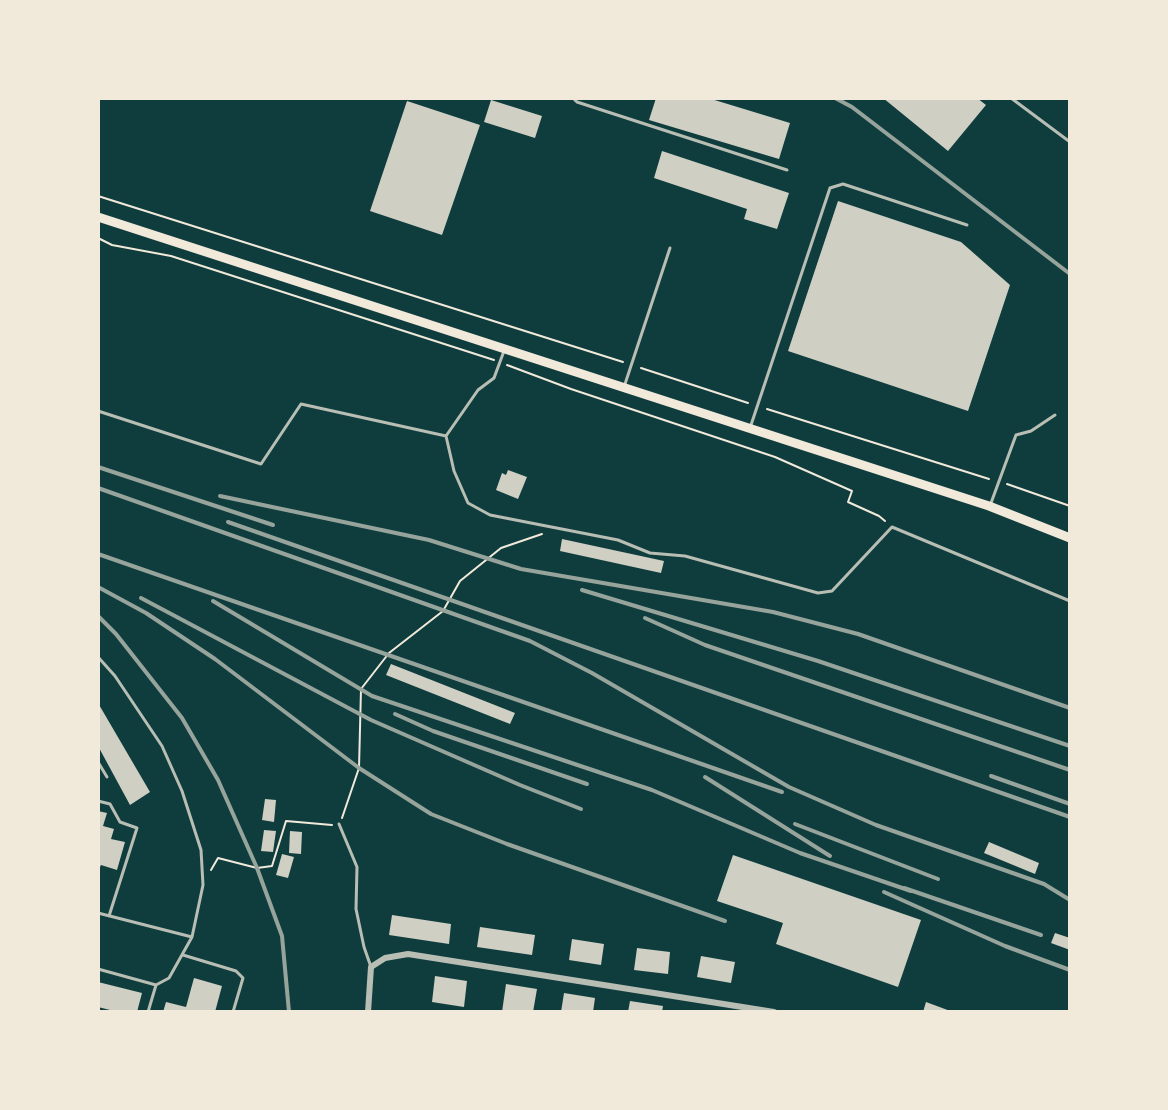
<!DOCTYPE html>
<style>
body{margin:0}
#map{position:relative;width:1168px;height:1110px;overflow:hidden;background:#0f3d3e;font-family:Ubuntu,sans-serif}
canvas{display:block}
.frame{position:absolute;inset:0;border:100px solid #f1e9da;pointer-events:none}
</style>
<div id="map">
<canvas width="1168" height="1110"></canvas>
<div class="frame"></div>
</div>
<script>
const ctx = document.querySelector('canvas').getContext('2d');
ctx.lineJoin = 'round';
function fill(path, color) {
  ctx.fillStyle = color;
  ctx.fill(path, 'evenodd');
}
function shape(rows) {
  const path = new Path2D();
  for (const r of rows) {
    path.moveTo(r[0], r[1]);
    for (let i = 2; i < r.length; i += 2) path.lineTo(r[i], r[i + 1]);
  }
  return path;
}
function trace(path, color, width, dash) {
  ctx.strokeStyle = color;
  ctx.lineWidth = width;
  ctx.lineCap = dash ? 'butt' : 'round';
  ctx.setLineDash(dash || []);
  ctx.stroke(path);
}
const building = shape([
 [656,98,708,98,790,123,779,159,649,120],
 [883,98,977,98,986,105,948,151],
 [491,100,542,116,535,138,484,122],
 [407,101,480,125,442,235,370,211],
 [662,151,789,193,777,229,744,219,747,209,654,178],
 [838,201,961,242,1010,285,968,411,788,351],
 [508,470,527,477,518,499,496,490,502,473,506,475],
 [562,539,664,561,661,573,560,551],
 [391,664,515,713,510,724,386,675],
 [98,703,150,792,130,805,98,746],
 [265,799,276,800,274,822,262,820],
 [98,811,107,813,103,826,114,829,111,839,125,842,117,870,101,865,98,871],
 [264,830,276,831,273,852,261,851],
 [290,831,302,832,301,854,289,853],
 [989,842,1039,863,1035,874,984,853],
 [282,854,294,857,288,878,276,875],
 [733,855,921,920,898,987,776,944,783,923,717,901],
 [392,915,451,924,449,944,389,935],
 [480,927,535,935,532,955,477,947],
 [1055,933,1070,938,1070,950,1051,943],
 [572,939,604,944,601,965,569,960],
 [637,948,670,952,668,974,634,970],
 [701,956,735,962,731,983,697,977],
 [435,976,467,981,464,1007,432,1002],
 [194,978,222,986,215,1012,163,1012,166,1002,186,1007],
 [98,982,142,993,137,1012,118,1012,98,1007],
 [506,984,537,989,533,1012,502,1012],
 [564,993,595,998,593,1012,561,1012],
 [630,1001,663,1006,662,1012,628,1012],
 [926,1002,953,1012,923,1012]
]);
const path = shape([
 [98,196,623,362],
 [98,238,112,245,171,256,494,360],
 [507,365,571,389,775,457,852,491,848,502,879,516,885,521],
 [641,368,748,403],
 [767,409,989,479],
 [1007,484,1070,506],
 [342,818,359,768,361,689,389,653,443,611,460,581,501,548,542,534],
 [211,870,218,858,257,868,272,866,286,821,332,825]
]);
const service = shape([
 [573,98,577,102,787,170],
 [1011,98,1070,142],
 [625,384,670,248],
 [98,411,261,464,301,404,446,436,454,471,468,503,490,515,618,540,650,553,685,556,818,593,832,591,892,527,1070,601],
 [751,425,830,188,843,184,967,225],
 [446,436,478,390,494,378,504,351],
 [991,503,1016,435,1031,431,1055,415],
 [98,657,115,676,162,746,182,791,201,850,203,885,192,937,169,978,156,985,148,1012],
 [98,762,107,777],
 [98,801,110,804,120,822,137,828,109,916],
 [339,824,357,867,356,909,364,947,371,967],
 [98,913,192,937],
 [183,955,236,971,243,978,233,1012],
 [98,969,156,985]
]);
const minor = shape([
 [368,1012,371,967,385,958,408,954,774,1012]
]);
const trunk = shape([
 [98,217,989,506,1070,538]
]);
const rail = shape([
 [835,98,852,107,1070,274],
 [98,467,273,525],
 [98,488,530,641,592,673,789,787,876,825,1044,884,1070,900],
 [220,496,429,540,521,569,773,612,858,634,1070,708],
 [228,522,1070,817],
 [98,554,782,792],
 [98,587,146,613,215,659,359,768,431,814,507,844,725,921],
 [582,590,818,661,1070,746],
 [141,598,371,720,520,785,581,809],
 [213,601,372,696,652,790,800,853,911,891],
 [98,616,116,634,182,718,218,780,257,868,282,936,289,1012],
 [645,618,705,645,1070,770],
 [395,714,433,731,587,784],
 [991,776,1070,804],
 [705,777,830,856],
 [795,824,938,879],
 [904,888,1041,935],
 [884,892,1005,946,1070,970]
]);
fill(building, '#cfcfc3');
trace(path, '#f1e9da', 2);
trace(service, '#b8beb3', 3);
trace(minor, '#b8beb3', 6);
trace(trunk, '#f1e9da', 9);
trace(rail, '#97a49c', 4);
</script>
